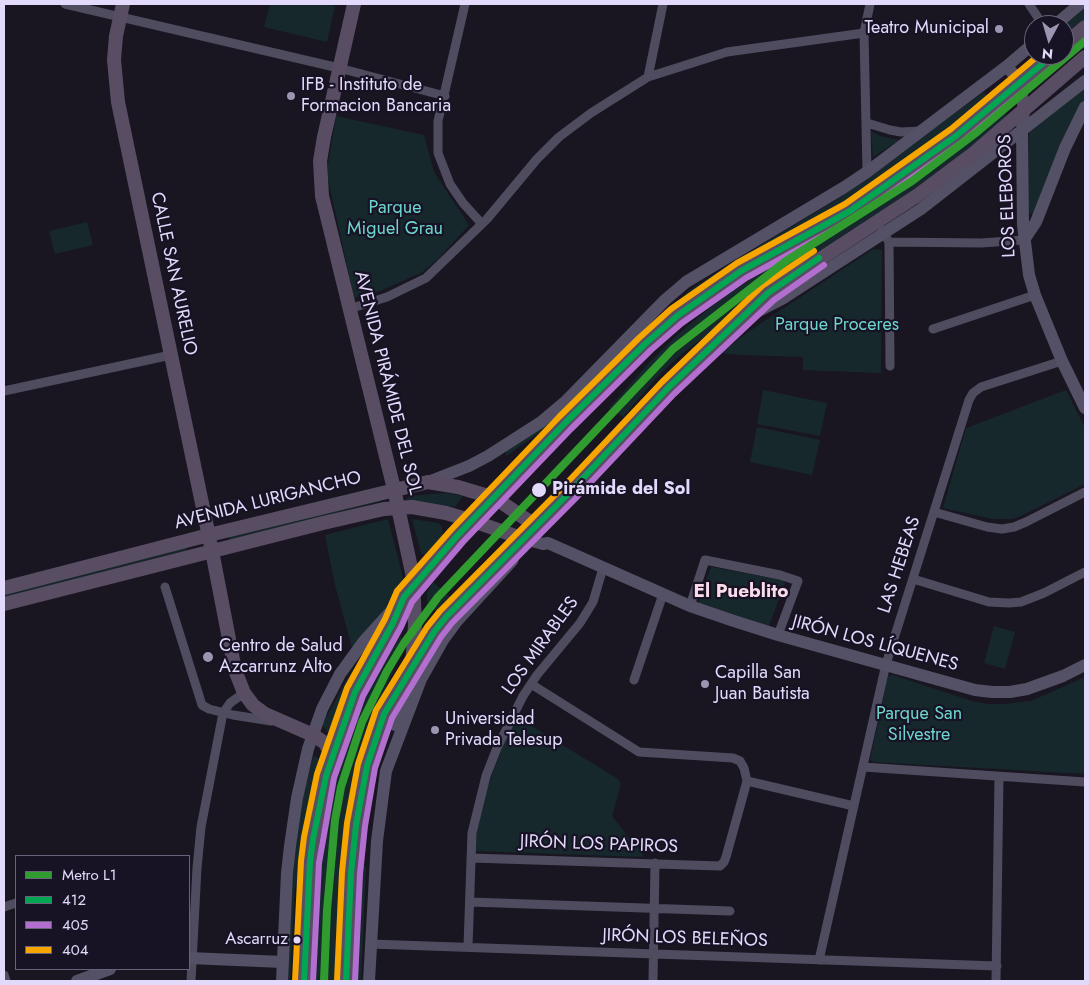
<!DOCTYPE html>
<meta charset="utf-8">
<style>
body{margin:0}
#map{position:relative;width:1089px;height:985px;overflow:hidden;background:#191621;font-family:Jost,sans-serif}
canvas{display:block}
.frame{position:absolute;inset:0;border:5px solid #e3d9fb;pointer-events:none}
.legend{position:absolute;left:15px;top:855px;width:175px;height:115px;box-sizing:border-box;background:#181225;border:1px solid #69627b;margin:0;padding:6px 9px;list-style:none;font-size:15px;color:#e3d9fb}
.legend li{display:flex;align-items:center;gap:10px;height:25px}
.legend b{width:25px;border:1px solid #69627b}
.north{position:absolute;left:1024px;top:15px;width:50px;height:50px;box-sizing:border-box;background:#181225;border:1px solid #69627b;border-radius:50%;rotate:186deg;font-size:14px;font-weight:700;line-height:20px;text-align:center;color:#e3d9fb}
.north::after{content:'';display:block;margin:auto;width:18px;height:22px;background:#9c95af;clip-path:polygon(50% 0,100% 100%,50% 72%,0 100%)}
</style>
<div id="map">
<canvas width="1089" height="985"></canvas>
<div class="frame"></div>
<ul class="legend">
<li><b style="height:6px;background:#309c30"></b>Metro L1</li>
<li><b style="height:6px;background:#00a651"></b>412</li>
<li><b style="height:6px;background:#b36fd0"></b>405</li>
<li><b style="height:6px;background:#f7a600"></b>404</li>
</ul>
<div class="north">N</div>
</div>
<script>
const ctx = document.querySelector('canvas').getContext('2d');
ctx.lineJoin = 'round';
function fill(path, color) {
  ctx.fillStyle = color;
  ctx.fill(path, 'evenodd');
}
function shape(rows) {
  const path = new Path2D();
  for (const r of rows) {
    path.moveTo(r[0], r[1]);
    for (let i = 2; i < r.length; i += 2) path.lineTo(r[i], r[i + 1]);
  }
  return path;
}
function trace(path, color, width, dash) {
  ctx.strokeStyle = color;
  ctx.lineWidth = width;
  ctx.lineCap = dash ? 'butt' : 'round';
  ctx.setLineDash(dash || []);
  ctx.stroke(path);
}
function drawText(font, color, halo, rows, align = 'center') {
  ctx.font = font + ' Jost,sans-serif';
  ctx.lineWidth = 4.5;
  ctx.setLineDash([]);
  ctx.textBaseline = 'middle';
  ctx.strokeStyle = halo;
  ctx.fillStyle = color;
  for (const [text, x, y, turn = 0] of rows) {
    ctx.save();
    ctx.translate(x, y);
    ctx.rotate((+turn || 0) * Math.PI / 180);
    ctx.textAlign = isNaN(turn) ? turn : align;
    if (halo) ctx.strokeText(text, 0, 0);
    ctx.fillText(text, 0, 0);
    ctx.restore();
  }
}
const green = shape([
 [270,4,326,4,335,6,327,42,264,27],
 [1085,7,1085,19,1064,38,1064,25],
 [1085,84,1085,98,1076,113,1033,214,1031,214,1028,212,1029,131],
 [984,92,990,100,941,140,874,188,840,209,790,234,737,265,691,297,637,342,553,424,506,456,506,451,689,291,732,262,838,199],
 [1000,107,1009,116,955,160,906,197,845,234,742,308,683,353,660,374,623,417,609,408,648,364,677,335,711,307,734,290,836,227],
 [336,116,424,135,434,172,469,225,438,259,421,273,380,291,354,298,328,179,328,165],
 [871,131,880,136,900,140,873,157],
 [87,222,93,245,55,254,49,231],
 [873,249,882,250,881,373,803,370,803,357,743,355,721,353,748,332],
 [763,390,827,403,820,436,757,424],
 [1066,390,1085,428,1085,484,1023,515,1013,519,992,519,943,508,966,428],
 [757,427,820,440,812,475,750,462],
 [446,493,463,496,455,507,430,504,408,504,406,500,409,496],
 [382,499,379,502,230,540,228,535],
 [388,519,405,585,403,589,352,648,335,585,325,535],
 [412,519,439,523,442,527,443,536,425,555,421,553],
 [186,546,187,550,4,597,4,593],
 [711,567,783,580,785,583,769,626,700,603,699,601],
 [433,582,455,601,437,612,427,602,427,593],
 [386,623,381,635,358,671,344,700,333,735,331,736,322,725,349,675],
 [994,626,1015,632,1005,669,984,663],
 [402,635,394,670,373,715,358,767,351,801,345,858,340,981,310,981,316,863,324,812,329,790,338,761,352,722,380,665,390,648],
 [893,675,972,701,988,704,1004,704,1031,701,1085,677,1085,774,873,762,870,760,888,676],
 [517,717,618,779,621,784,612,816,630,839,641,847,643,857,475,851,477,826,483,799,503,746],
 [316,756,320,762,306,837,300,881,295,887,290,981,287,981,293,863,304,790,313,757],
 [363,841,361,864,366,867,361,981,353,981,358,863]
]);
const street = shape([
 [65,4,339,68,445,96],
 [465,4,438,121,438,153,450,184,463,203,482,224],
 [1029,4,1043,25],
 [648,77,663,4],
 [867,123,890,130,901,132,920,131],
 [867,172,864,33,870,4],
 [882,230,889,242,981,243,1024,240],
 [889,242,890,366],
 [349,309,387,297,426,278,487,219,537,159,559,137,591,113,648,77,727,52,864,33],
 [933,329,1035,295],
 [4,391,171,355],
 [934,512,987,527,1002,529,1014,527,1026,522,1085,492],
 [913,579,989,602,1009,603,1021,602,1044,593,1085,572],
 [165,587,202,705,209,709,233,715,271,721],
 [690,606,705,560,780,575,798,581,778,635],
 [634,680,663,594],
 [863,767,1085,782],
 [747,781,854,806],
 [471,858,720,866,724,862,726,857,747,781,744,768,740,761,733,758,639,752,531,684],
 [470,902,730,911],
 [4,907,16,903],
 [371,944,997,966],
 [468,946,472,833,486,776,497,748,523,696,537,675,580,623,593,602,603,568],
 [819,960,886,664,969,400,973,393,981,387,1062,361],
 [4,975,6,981],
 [191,981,197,868,201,827,223,713,230,703,244,693],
 [653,981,655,863],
 [996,981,999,777]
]);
const secondary = shape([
 [1055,25,1080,4],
 [1007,66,1020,83,1024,110,1022,130,1023,225,1029,275,1035,295,1062,361,1085,408],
 [1024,240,1036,222,1065,148,1085,107],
 [745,318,782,299,921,209,1085,81],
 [428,482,469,466,488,456,541,422,566,401,665,300,686,282,843,188,867,172,1007,66,1034,43],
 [524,539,543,544,548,543,690,606,734,621,778,635,975,690,992,692,1010,692,1027,689,1063,676,1085,665],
 [395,725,408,679],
 [189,958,283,962],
 [77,981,110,969],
 [282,981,287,873,290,846,297,798,308,749,322,709,340,674,364,641,403,598],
 [369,981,377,841,386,771,421,679,443,640,457,621,512,561,516,550]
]);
const primary = shape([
 [123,4,116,36,114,60,118,102,212,551,235,670,244,693,253,705,265,714,313,735,325,743,332,756],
 [354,4,324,137,320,161,322,196,394,489,413,577,415,625,412,666],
 [1064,45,1085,27],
 [4,588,209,535,428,482,458,487,495,498,536,526],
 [4,604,323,523,384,509,412,507,446,513,473,521,524,539],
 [304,981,310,862,313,839,326,776,355,692,393,623,404,597,457,536,565,423,645,344,677,316,741,271,850,211,880,190,956,136,1053,55],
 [346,981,351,873,356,825,367,766,384,714,434,632,446,617,462,602,569,493,653,403,768,293,918,195,974,153,1085,57]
]);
const bus1 = shape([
 [304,981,310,862,313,839,326,776,355,692,393,623,404,597,457,536,565,423,645,344,677,316,741,271,850,211,956,136,1053,55],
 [346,981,351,873,356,825,367,766,384,714,434,632,446,617,569,493,668,388,768,293,819,258]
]);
const bus2 = shape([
 [313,981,319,863,334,778,363,696,401,627,412,602,463,542,571,429,651,350,682,323,746,278,855,218,961,143,1059,62],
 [355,981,360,874,365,826,375,768,392,718,441,637,452,623,575,499,674,394,774,300,824,265]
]);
const bus3 = shape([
 [295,981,301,861,304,837,317,774,347,688,385,619,397,591,451,530,559,417,639,338,671,309,737,263,845,204,951,129,1039,55],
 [337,981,342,872,347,823,358,764,376,710,427,627,440,611,563,487,662,382,762,286,814,251]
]);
const metro1 = shape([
 [324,981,327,910,335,820,341,787,362,722,387,671,404,643,438,597,673,349,786,261,912,181,977,132,1085,41]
]);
const markers = [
 [999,29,5,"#9c95af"],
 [291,96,5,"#9c95af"],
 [539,490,8,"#e3d9fb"],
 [208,657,6,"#9c95af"],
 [705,684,5,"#9c95af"],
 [435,730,5,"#9c95af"],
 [297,940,4.5,"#e3d9fb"]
];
const busNames = [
 ["Ascarruz",288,940]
];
const poiNames = [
 ["Teatro Municipal",989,29,"right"],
 ["IFB - Instituto de",301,86],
 ["Formacion Bancaria",301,107],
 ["Centro de Salud",219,647],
 ["Azcarrunz Alto",219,668],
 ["Capilla San",715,674],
 ["Juan Bautista",715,695],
 ["Universidad",445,720],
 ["Privada Telesup",445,741]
];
const streetNames = [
 ["LOS ELEBOROS",1008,196,-92],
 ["CALLE SAN AURELIO",173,274,78],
 ["AVENIDA PIRÁMIDE DEL SOL",387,383,76],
 ["AVENIDA LURIGANCHO",268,501,-14],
 ["LAS HEBEAS",900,565,-72],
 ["JIRÓN LOS LÍQUENES",875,644,15],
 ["LOS MIRABLES",541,646,-54],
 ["JIRÓN LOS PAPIROS",599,845,2],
 ["JIRÓN LOS BELEÑOS",685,939,2]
];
const parkNames = [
 ["Parque",395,209],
 ["Miguel Grau",395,230],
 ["Parque Proceres",837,326],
 ["Parque San",919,715],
 ["Silvestre",919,736]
];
const stopNames = [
 ["Pirámide del Sol",552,490]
];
const neighbourhoodNames = [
 ["El Pueblito",741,592]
];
fill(green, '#16282c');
trace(street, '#504c60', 9);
trace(secondary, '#545066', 12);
trace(primary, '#594d64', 14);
trace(bus1, '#00a651', 6);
trace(bus2, '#b36fd0', 6);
trace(bus3, '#f7a600', 6);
trace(metro1, '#309c30', 8);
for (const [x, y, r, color] of markers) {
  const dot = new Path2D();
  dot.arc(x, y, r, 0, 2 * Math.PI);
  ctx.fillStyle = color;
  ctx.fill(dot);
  trace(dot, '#181225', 2);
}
drawText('17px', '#e3d9fb', '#181225', busNames, 'right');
drawText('18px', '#e3d9fb', '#181225', poiNames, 'left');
drawText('18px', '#e3d9fb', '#181225', streetNames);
drawText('18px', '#6cd5cd', '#181225', parkNames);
drawText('bold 18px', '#e3d9fb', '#181225', stopNames, 'left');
drawText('bold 19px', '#fbdbea', '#181225', neighbourhoodNames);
</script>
